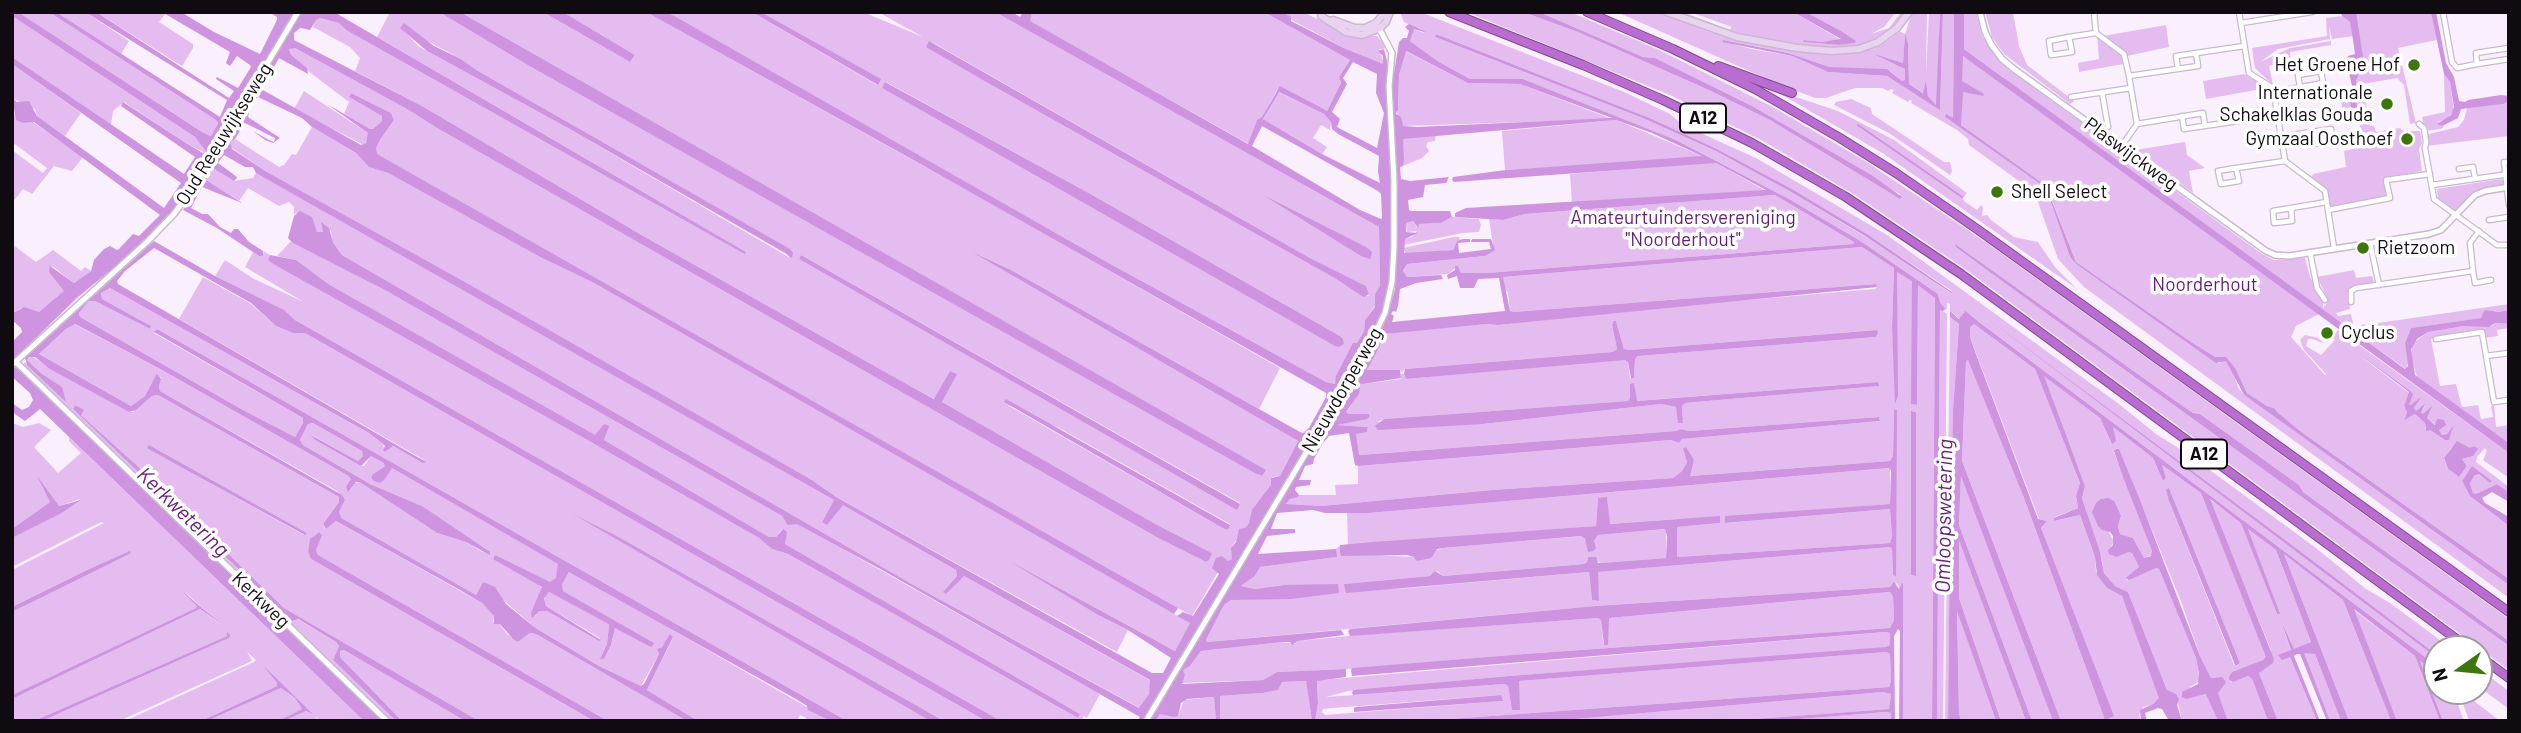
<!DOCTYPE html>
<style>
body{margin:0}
#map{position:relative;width:2521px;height:733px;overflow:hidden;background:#faf0fd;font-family:Barlow,sans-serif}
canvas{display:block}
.frame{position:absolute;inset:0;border:14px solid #100a11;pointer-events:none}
.north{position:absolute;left:2423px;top:635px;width:70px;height:70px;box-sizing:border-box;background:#fff;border:2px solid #9f9da0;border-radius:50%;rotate:255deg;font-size:19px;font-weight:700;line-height:28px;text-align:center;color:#100a11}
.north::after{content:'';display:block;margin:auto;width:24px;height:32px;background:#3d760b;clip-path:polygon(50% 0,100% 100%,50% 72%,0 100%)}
</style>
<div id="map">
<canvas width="2521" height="733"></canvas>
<div class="frame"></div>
<div class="north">N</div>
</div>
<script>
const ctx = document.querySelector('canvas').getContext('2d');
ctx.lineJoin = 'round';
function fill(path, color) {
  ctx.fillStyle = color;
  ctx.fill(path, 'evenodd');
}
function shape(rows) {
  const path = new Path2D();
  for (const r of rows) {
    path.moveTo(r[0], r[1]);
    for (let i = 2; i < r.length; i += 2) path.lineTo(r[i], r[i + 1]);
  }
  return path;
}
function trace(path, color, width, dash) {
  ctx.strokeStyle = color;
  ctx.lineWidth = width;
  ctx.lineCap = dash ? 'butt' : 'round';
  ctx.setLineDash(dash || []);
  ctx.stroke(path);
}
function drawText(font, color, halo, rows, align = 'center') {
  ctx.font = font + ' Barlow,sans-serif';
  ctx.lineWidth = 7;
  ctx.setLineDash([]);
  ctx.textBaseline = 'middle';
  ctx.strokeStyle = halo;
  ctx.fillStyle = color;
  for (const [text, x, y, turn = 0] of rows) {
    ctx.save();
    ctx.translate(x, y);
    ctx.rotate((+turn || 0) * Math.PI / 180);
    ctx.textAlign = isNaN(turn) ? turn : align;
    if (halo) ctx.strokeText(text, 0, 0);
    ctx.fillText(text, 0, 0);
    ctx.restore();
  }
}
const green = shape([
 [18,12,49,12,119,57,216,120,218,122,211,136,202,132],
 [56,12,85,12,129,41,121,54],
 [96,12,162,12,165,14,159,22,193,44,193,48,182,66],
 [390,12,439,12,531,67,1262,476,1265,470,460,12,543,12,630,62,635,55,563,12,646,12,976,195,1280,368,1259,409,1011,270,970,251,1298,441,1280,476,1272,477,1271,485,1249,523,1232,546,1232,559,1218,572,1192,616,376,154,376,148,380,140,394,120,391,113,351,93,349,97,382,116,382,121,373,129,370,129,344,114,349,102,308,71,291,56,289,48,295,48,407,109,437,128,1160,539,1206,562,1212,553,1159,526,942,402,956,374,950,371,935,399,912,387,645,237,422,106,355,71,360,58,350,47,313,27,315,20,320,18,339,23,346,30,698,228,745,253,746,252,377,37],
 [401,27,461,59,478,71,789,249,790,258,568,128,427,51,418,46],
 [801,255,1240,503,1237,509,799,259],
 [1004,403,1061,429,1230,524,1226,530],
 [666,12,752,12,877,85,880,79,761,12,863,12,923,37,878,12,995,12,1379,227,1380,287,1375,294,1375,306,1365,320,1364,331,1335,384,1326,382,1105,261],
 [930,41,1310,258,1366,286,1369,294,1368,296,1357,293,1336,279,995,87],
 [886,82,1087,192,1340,336,1340,347,883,88],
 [1032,12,1264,12,1350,60,1339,77,1341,83,1327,111,1277,90,1262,118,1257,120,1249,144,1029,21],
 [1277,12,1303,12,1351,36,1377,36,1385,46,1384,49,1379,49,1384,65,1346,49],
 [1400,12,1420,12,1624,92,1670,114,1683,125,1756,158,1887,235,2119,404,2156,434,2188,454,2316,548,2366,589,2390,603,2452,649,2437,649,2437,655,1969,305,2437,658,2437,666,1979,322,1964,312,1960,319,1950,311,1950,304,1947,303,1947,309,1943,311,1947,314,1943,721,1937,721,1940,309,1938,294,1862,242,1789,199,1676,140,1523,79,1470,79,1439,62,1410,41,1414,29,1427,34,1404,22],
 [1436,34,1652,119,1717,149,1792,189,1867,234,1952,291,1950,293,1899,257,1791,192,1716,151,1645,119,1435,37],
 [1467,12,1523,12,1578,32,1711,91,1770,120,1895,196,1901,195,1752,106,1655,58,1643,57,1539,12,1570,12,1659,50,1771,106,1865,161,1990,245,2509,619,2509,641,2303,492,2299,485,2200,414,2193,413,2187,409,1955,244,2061,324,2509,646,2509,670,1961,266,1855,195,1763,141,1670,95],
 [1617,12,1659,12,1707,31,1751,44,1800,52,1836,54,1866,50,1890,39,1899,31,1905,34,1912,12,1927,12,1926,74,1929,12,1940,12,1937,106,1928,96,1926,80,1924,93,1909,84,1908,43,1905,36,1903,63,1884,57,1905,69,1905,81,1902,81,1890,71,1824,67,1788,53,1723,40,1722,41,1751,49,1792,56,1828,72,1887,76,1940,109,1943,12,1954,12,1953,119,1945,117,2046,188,2070,257,2076,264,2217,363,2221,363,2076,262,2048,190,1957,122,1962,91,1983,96,1962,81,1962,56,2006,79,1964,49,1964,12,1976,12,1982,36,2009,70,2262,254,2274,260,2305,258,2310,277,2323,301,2323,308,2327,303,2327,298,2317,277,2354,270,2356,278,2372,276,2374,283,2350,289,2348,292,2350,309,2336,313,2338,316,2351,314,2354,327,2365,324,2367,328,2378,326,2378,323,2509,304,2509,310,2498,312,2487,310,2482,318,2411,328,2405,343,2408,363,2406,369,2306,298,2306,304,2319,314,2296,326,2291,337,2325,375,2326,374,2304,350,2300,340,2305,335,2318,338,2324,343,2312,339,2308,339,2306,346,2321,355,2335,340,2333,337,2338,330,2509,453,2509,478,2483,460,2487,451,2485,448,2477,457,2476,462,2509,487,2509,492,2497,484,2476,494,2473,493,2470,483,2476,474,2479,474,2490,483,2492,481,2472,466,2462,481,2470,496,2509,526,2509,579,2300,431,2277,413,2274,408,2267,406,2247,393,2238,375,2233,373,2239,389,2244,395,2509,585,2509,598,2084,287,2058,259,2038,202,2030,189,1969,145,1968,139,1957,130,1911,103,1912,101,1910,100,1908,102,1892,93,1894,90,1891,89,1888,91,1882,88,1855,88,1826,98,1815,98,1783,86],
 [2359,355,2409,390,2409,405,2411,406,2419,399,2414,409,2416,411,2425,406,2421,413,2423,415,2430,408,2427,418,2436,425,2442,435,2447,434,2451,428,2445,440,2430,430,2425,429,2425,423,2415,414,2404,419,2407,412,2404,406,2409,393],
 [2459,442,2470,449,2474,446,2477,450,2473,456,2462,459,2467,466,2459,477,2448,469,2444,459,2451,448],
 [1675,12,1683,12,1729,30,1732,27,1690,12,1793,12,1841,40,1822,42,1805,40,1803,42,1839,45,1854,43,1841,31,1806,12,1896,12,1884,27,1871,34,1889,28,1901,12,1905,12,1889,32,1862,45,1846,48,1812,47,1736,34],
 [1985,12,2013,12,2019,46,2027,65,2074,101,2070,104,2004,54,1992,37],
 [2352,12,2433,12,2437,40,2398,48,2416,123,2410,124,2404,85,2397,78,2362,84,2370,126,2374,126,2376,132,2400,128,2403,131,2420,131,2422,143,2419,149,2422,171,2384,179,2386,197,2330,207,2326,190,2311,177,2313,174,2346,167,2344,151,2361,147,2361,142,2367,141,2359,124,2344,121,2341,100,2336,90,2344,89,2349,96,2351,108,2348,117,2355,116,2357,111,2356,81,2362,68],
 [12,16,195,137,206,149,205,153,189,145,124,102,113,111,111,125,12,57],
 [2342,16,2350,22,2353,36,2332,39,2329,26,2330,39,2278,49,2260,62,2290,48,2331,41,2331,45,2290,52,2291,63,2269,66,2273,85,2255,68,2252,48,2327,36,2326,18],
 [2166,25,2169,47,2127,56,2103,36],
 [2097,35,2123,56,2123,64,2079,72,2078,63,2099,59],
 [1405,51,1468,83,1520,84,1612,119,1403,126,1396,112,1398,109,1399,75],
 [12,64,81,113,65,136,37,116,35,109,12,98],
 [2244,74,2267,88,2206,99,2203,81],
 [2444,74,2450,82,2454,111,2446,119,2438,122,2442,126,2445,125,2441,129,2424,131,2419,124,2423,122,2422,117,2445,112],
 [1772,89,1838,111,1894,140,1967,193,1963,198,1964,201,1977,210,1981,205,1983,207,1982,216,1987,215,1991,220,2014,237,2038,242,2055,267,2077,289,1884,154],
 [304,91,368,133,369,136,364,145,294,109],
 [1278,92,1324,114,1331,122,1330,130,1321,125,1313,138,1327,147,1322,154,1263,119],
 [1851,99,1871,108,1872,114,1944,162,1950,162,1952,171,1950,175,1889,133,1834,105,1836,102],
 [2505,101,2509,101,2509,136,2426,146,2425,135,2458,127,2464,120,2467,108,2502,104],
 [12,107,15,116,23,123,33,122,83,157,72,171,54,166,32,194,23,189,12,203,12,150,43,173,47,168,12,142],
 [1616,120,1702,156,1701,158,1505,170,1502,131],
 [312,127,356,153,369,167,388,173,540,257,594,283,1190,623,1175,651,1022,568,1098,615,1128,630,1117,652,836,497,812,480,267,172,229,146,229,142,235,139,279,167,284,165,292,154,296,155],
 [1436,135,1435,141,1428,142,1426,146,1429,151,1422,158,1403,166,1403,139],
 [2185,142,2187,155,2205,168,2189,171,2193,193,2135,150],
 [1704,163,1716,163,1766,191,1572,204,1570,174],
 [214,168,234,181,253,178,256,173,292,192,834,500,822,522,842,504,956,570,957,576,943,592,964,576,1151,681,1149,694,1140,708,917,587,342,255,332,243,331,231,322,224,323,232,317,232,296,213,294,215,294,207,289,202,279,206,248,188,239,201,206,180],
 [2501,179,2504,181,2504,186,2471,196,2455,211,2438,198,2437,189],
 [1775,195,1854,242,1853,244,1487,273,1461,273,1458,266,1448,274,1407,277,1403,272,1407,264,1485,256,1492,251,1493,245,1489,219,1503,220,1525,214],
 [1452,217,1479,219,1481,225,1479,232,1463,233,1403,245,1405,239,1412,237,1417,231,1407,232,1406,223,1413,221,1417,228,1419,224,1441,223],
 [1454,237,1459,237,1460,240,1457,241,1453,250,1406,254,1403,248],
 [291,241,383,289,726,484,782,516,789,525,797,523,1100,694,1087,718,1084,716,1081,721,1001,721,295,320,283,310,215,276,225,260,254,279,304,302,245,267,253,252,259,256,264,253,263,251,270,255,268,260,273,264,582,437,759,538,772,549,788,554,1078,718,1080,714,785,544,782,529,776,537,769,537,604,440,608,427,604,424,595,436,330,285,296,260,277,256],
 [12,244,36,262,53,250,81,271,85,267,91,271,74,283,52,266,52,275,64,290,62,294,39,312,21,308,15,312,12,310],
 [1862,247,1894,268,1892,326,1897,402,1897,271,1912,280,1912,404,1917,405,1918,284,1935,298,1932,721,1903,721,1903,582,1900,589,1897,583,1890,587,1595,606,1207,642,1206,640,1224,605,1231,600,1292,586,1284,585,1255,589,1241,586,1255,576,1260,567,1336,557,1336,549,1340,545,1340,553,1414,557,1443,548,1582,536,1586,541,1594,541,1598,535,1666,529,1666,558,1601,563,1588,557,1587,562,1584,564,1443,576,1437,571,1430,576,1344,584,1397,589,1589,572,1592,600,1599,601,1597,572,1890,547,1892,549,1893,575,1896,577,1896,410,1894,411,1893,456,1890,461,1689,476,1694,460,1683,449,1687,462,1682,471,1673,478,1492,490,1321,506,1286,504,1290,499,1299,495,1336,495,1335,485,1358,484,1358,466,1671,440,1679,443,1682,439,1880,421,1879,417,1689,431,1681,429,1676,431,1358,455,1356,433,1368,430,1368,427,1337,425,1351,421,1346,412,1351,406,1357,382,1363,384,1401,379,1401,374,1404,374,1406,379,1625,359,1628,361,1630,378,1634,378,1635,359,1638,356,1876,337,1878,333,1876,330,1630,350,1624,349,1616,321,1612,325,1617,349,1612,352,1405,369,1402,372,1400,370,1367,370,1383,335,1396,332,1487,324,1498,325,1641,309,1875,289,1877,287,1876,284,1513,312,1510,312,1508,292,1504,289,1503,277],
 [1878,382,1878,386,1685,403,1682,406,1683,423,1679,423,1676,407,1661,404,1483,424,1377,422,1384,419,1628,401,1630,398,1630,384,1634,384,1636,401],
 [1912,411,1916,412,1915,576,1911,575],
 [203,277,251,304,276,326,293,333,305,333,986,721,944,721,617,536,583,519,930,721,847,721,157,329,154,333,303,418,303,423,295,437,243,410,80,317,79,313,89,301,95,301,150,329,151,326,102,299,101,293,110,288,369,433,382,442,385,452,392,446,426,461,179,319],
 [1950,317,1959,324,1953,410,1950,524,1948,721,1945,721],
 [2495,323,2509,324,2509,328,2497,330,2498,336,2484,338,2482,331,2431,339,2440,386,2456,384,2461,404,2463,407,2478,405,2481,419,2493,417,2491,406,2494,405,2496,427,2509,425,2509,443,2417,377,2411,356,2412,344,2428,332,2464,326,2492,326],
 [74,324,162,370,347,475,351,479,350,491,354,483,361,483,437,533,466,542,486,554,422,506,370,484,303,445,300,440,308,424,313,423,362,451,363,456,358,461,312,435,315,440,361,466,364,466,371,456,385,463,385,466,372,475,371,479,392,468,559,564,560,568,554,582,546,582,536,576,537,583,543,589,531,613,535,616,540,611,547,611,599,641,600,638,546,606,544,597,549,592,607,622,609,625,607,644,600,659,604,659,611,645,615,628,653,643,563,591,561,584,570,571,831,721,805,721,806,718,800,715,797,721,698,721,647,690,673,638,670,635,662,647,657,649,659,654,641,686,599,666,534,627,483,582,476,595,340,518,339,512,345,500,337,491,160,391,159,386,161,378,157,373,145,396,131,406,39,354,66,329],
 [1974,324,2035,369,2080,483,2076,497,2078,508,2055,517,2055,521,2080,515,2095,557,2096,572,2107,588,2122,596,2160,698,2153,704,2143,707,2139,715,2141,721,2061,721,1962,461,1966,362,1969,360,2024,498,2105,720,2041,528,2047,521,2039,519,1970,337,1970,327],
 [31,356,129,412,133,412,152,396,158,395,339,497,339,502,323,524,325,529,336,521,482,603,494,616,493,622,500,624,506,633,518,642,530,633,536,634,687,721,608,721,318,555,316,550,319,532,312,537,308,552,311,559,318,563,594,721,479,721,284,608,143,471,80,414,83,410,75,405,73,409,292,621,297,619,336,642,339,646,333,660,396,721,382,721,19,370,25,362,27,365,62,387,42,374,27,360],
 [149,446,149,445,307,533,304,535,188,471,148,448],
 [2045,376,2100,418,2111,442,2113,427,2153,458,2163,481,2166,478,2162,465,2201,493,2267,657,2264,660,2232,672,2229,680,2231,682,2248,676,2252,679,2268,721,2228,721,2218,693,2219,677,2211,678,2200,656,2181,601,2119,450,2114,452,2152,551,2152,555,2144,558,2133,538,2120,534,2118,525,2121,516,2108,530,2114,542,2110,548,2117,557,2129,552,2132,553,2139,567,2137,570,2128,576,2127,580,2156,568,2159,569,2196,658,2200,681,2190,687,2192,697,2207,694,2218,721,2182,721,2178,703,2167,690,2128,592,2115,586,2104,573,2102,560,2082,498,2085,486,2043,377],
 [2169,488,2240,663,2237,665,2234,665,2169,501],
 [12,423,23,427,39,423,51,430,34,447,58,473,81,453,69,441,69,437,364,721,320,721,316,717,317,721,284,721,306,711,313,714,261,663,277,683,277,686,201,721,125,721,254,662,256,660,247,652,252,661,119,721,42,721,229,638,227,632,227,636,34,721,12,721,12,699,200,609,221,625,184,591,198,606,196,608,12,695,12,612,130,552,85,571,12,607,12,570,104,523,101,522,12,567,12,538,58,515,80,499,59,506,41,484,50,502,12,529],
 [1890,468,1890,504,1725,517,1726,523,1890,509,1892,537,1890,543,1677,557,1677,527,1720,523,1678,519,1609,524,1607,498,1598,498,1596,526,1348,545,1347,512,1369,513],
 [1961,474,2033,664,2053,721,2032,721,1959,525],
 [2209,499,2241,522,2277,614,2279,614,2248,529,2276,550,2311,642,2294,650,2281,621,2291,651,2279,656,2290,657,2317,721,2278,721,2259,673,2271,656,2271,650],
 [1959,538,2026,721,2001,721,1959,598],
 [2284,554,2343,600,2391,721,2349,721],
 [1891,592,1893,595,1894,620,1890,628,1524,654,1346,669,1277,672,1263,680,1182,683,1185,675,1182,670,1190,666,1201,651,1282,642,1295,644,1298,641,1358,635,1598,618,1601,620,1603,642,1604,645,1608,645,1608,618],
 [1957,607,1962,624,1996,721,1961,721,1959,713],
 [2353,609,2415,656,2440,721,2397,721],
 [1885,632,1890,633,1890,645,1886,648,1509,676,1348,691,1326,697,1505,684,1508,686,1512,709,1519,710,1518,681,1886,652,1890,654,1891,682,1889,687,1423,721,1315,721,1318,704,1317,681,1320,680],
 [1501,695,1502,701,1325,715,1322,712,1323,709,1333,708],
 [344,650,465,721,402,721,340,657,340,651],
 [2310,652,2315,654,2341,721,2330,721,2303,653],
 [2420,661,2437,673,2437,691,2453,691,2464,721,2443,721],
 [2479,669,2509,691,2509,709,2479,687],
 [1306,681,1312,721,1220,721,1220,696,1263,693,1278,690,1281,682],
 [281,688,295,698,302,709,278,721,207,721],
 [2461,691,2465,694,2500,721,2469,721,2460,695],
 [1883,692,1891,694,1889,709,1727,721,1553,721],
 [1214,697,1216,721,1156,721,1160,714,1178,716,1184,700],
 [1886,712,1891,713,1891,721,1776,721]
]);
const water = shape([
 [12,12,18,12,202,132,211,136,218,123,216,120,49,12,56,12,220,117,227,100,85,12,96,12,229,98,234,91,216,79,217,77,238,88,251,67,250,65,237,56,230,66,226,63,230,52,162,12,181,12,214,32,260,54,277,20,277,17,269,12,294,12,252,84,245,91,209,157,176,207,127,257,78,297,12,361,12,342,22,332,21,328,12,320,12,310,15,312,24,307,39,312,64,291,49,272,50,266,74,283,91,271,94,260,104,249,110,246,117,250,119,249,133,234,139,236,160,215,34,122,23,123,16,120,12,98,17,102,29,101,37,116,164,208,181,183,12,64,12,57,184,174,195,157,121,106,123,102,189,145,203,153,206,151,195,137,12,16],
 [301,12,334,12,746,252,745,254,698,228,346,30,339,23,320,18,316,20,310,30,300,28,294,33,294,40,422,106,645,237,912,387,934,399,950,371,957,374,942,402,1159,526,1212,553,1209,560,1206,562,1160,539,437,128,407,109,295,48,289,49,291,55,307,68,308,74,279,58,274,67,276,74,270,71,261,89,361,145,366,143,368,133,327,104,370,129,373,129,382,121,382,116,349,97,351,93,391,113,394,120,380,140,376,148,377,154,1178,608,1174,614,594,283,540,257,388,173,369,167,356,153,312,127,302,118,258,97,250,108,248,117,280,138,273,143,265,140,253,131,269,140,274,142,275,138,245,123,235,139,230,142,232,149,267,172,470,285,812,480,836,497,1152,673,1163,673,1171,658,1128,630,1098,615,1011,562,1175,651,1190,623,1177,616,1183,612,1193,616,1219,574,1212,568,1216,558,1222,556,1228,561,1232,559,1231,548,1236,542,1239,529,1245,528,1249,523,1252,510,1271,485,1271,478,1280,476,1298,441,970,251,1011,270,1300,432,1303,433,1309,428,1326,397,1326,393,908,157,646,12,666,12,676,17,1105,261,1326,382,1335,384,1336,376,1353,343,1357,343,1364,331,1365,320,1375,307,1375,294,1380,286,1379,227,995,12,1012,12,1020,17,1023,12,1032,12,1030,21,1248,144,1257,120,1262,117,1280,86,1327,111,1341,83,1339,77,1350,60,1264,12,1286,14,1291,17,1291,21,1346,49,1383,64,1383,56,1378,51,1384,49,1388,65,1386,81,1392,211,1391,280,1382,317,1358,362,1143,721,1137,721,1140,717,882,570,797,524,788,525,782,516,383,289,293,243,288,238,294,216,300,211,312,217,317,232,323,232,321,222,329,228,333,243,342,255,917,587,1139,708,1149,694,1150,680,964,576,946,594,943,592,957,576,956,570,843,505,827,525,822,522,834,500,256,173,253,167,245,167,224,155,218,163,237,177,236,179,234,181,213,168,206,180,242,203,202,187,191,208,202,214,208,214,220,227,231,233,234,229,238,229,249,242,263,251,263,256,259,256,217,228,183,210,217,157,253,94,255,86,259,84],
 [1353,62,1377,74,1376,93,1384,113,1377,148,1337,127,1340,119,1332,112,1347,84,1343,78],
 [1279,92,1324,114,1331,122,1332,129,1338,134,1379,156,1378,172,1380,183,1322,154,1263,119],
 [1262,126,1378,191,1381,194,1382,218,1381,219,1360,210,1252,146],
 [439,12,460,12,1266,470,1262,476,1253,472,531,67],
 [543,12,563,12,635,55,630,62],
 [752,12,761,12,881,79,878,85],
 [1523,12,1539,12,1643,57,1655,58,1752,106,1873,176,1902,197,1900,199,1770,120,1711,91,1578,32],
 [1793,12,1806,12,1841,31,1856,41,1855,43,1839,45,1803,42,1804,40,1822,42,1841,39],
 [1940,12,1943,12,1940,110,1887,76,1828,72,1792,56,1722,42,1723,40,1788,53,1829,67,1887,69,1902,81,1905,80,1905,69,1874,54,1903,63,1905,34,1908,43,1909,84,1923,93,1926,80,1928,96,1936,105],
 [1954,12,1964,12,1964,49,2405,369,2408,366,2405,343,2411,328,2481,318,2484,311,2487,310,2498,312,2509,310,2509,324,2495,323,2489,327,2464,326,2428,332,2417,339,2411,349,2415,375,2509,443,2509,453,1963,56,1962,81,1984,94,1983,96,1963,92,1961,125,2046,186,2076,262,2194,344,2215,357,2226,357,2235,368,2247,393,2267,406,2274,408,2278,413,2300,431,2509,579,2509,585,2244,395,2226,361,2216,363,2076,264,2070,257,2046,188,1945,117,1946,114,1953,118],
 [2341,12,2356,12,2363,57,2363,64,2356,81,2357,113,2351,117,2347,115,2351,108,2349,96,2342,94,2342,91,2352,86,2346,59,2348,56,2355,54,2353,40,2350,22,2342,16],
 [2431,12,2436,12,2446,63,2454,77,2459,101,2465,102,2468,100,2501,95,2509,96,2509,101,2503,104,2461,109,2458,118,2442,126,2437,124,2451,115,2454,107,2450,82,2444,74],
 [404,23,434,46,461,59,478,71,790,249,793,253,792,257,791,258,785,253,568,128,427,51,400,28],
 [1409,24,1428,33,1414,29,1410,41,1439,62,1470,79,1523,79,1676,140,1789,199,1862,242,1938,294,1940,303,1945,308,1943,311,1940,310,1937,721,1932,721,1935,298,1918,285,1917,405,1911,404,1912,281,1897,272,1898,396,1895,404,1892,326,1894,268,1862,247,1503,277,1510,311,1513,312,1876,284,1877,287,1498,325,1487,324,1384,334,1383,340,1367,370,1400,370,1401,378,1363,384,1357,383,1356,385,1360,388,1359,394,1346,412,1348,414,1369,414,1369,417,1367,419,1337,425,1368,427,1367,432,1356,434,1359,455,1676,431,1681,429,1689,431,1879,417,1880,421,1682,439,1679,443,1671,440,1358,466,1355,465,1349,433,1329,436,1323,443,1314,459,1313,464,1305,466,1299,480,1311,480,1310,485,1296,487,1295,490,1299,495,1298,497,1290,499,1286,504,1321,506,1492,490,1673,478,1682,471,1687,462,1683,449,1686,447,1694,460,1690,476,1890,461,1893,456,1894,410,1897,410,1896,577,1893,575,1892,549,1890,547,1598,572,1599,601,1592,600,1589,572,1346,593,1344,584,1430,576,1435,571,1443,576,1584,564,1587,562,1588,557,1596,557,1598,563,1601,563,1666,558,1667,536,1665,529,1598,535,1594,541,1596,548,1593,551,1588,552,1585,539,1581,536,1443,548,1437,549,1431,558,1417,561,1414,557,1407,555,1341,556,1340,553,1340,545,1373,542,1596,526,1598,498,1607,497,1610,524,1720,516,1720,523,1677,527,1677,557,1890,543,1892,537,1890,509,1725,523,1725,516,1890,504,1891,471,1889,468,1369,513,1325,513,1313,510,1277,513,1271,529,1295,529,1295,533,1267,536,1258,554,1336,549,1337,557,1260,567,1255,576,1241,586,1255,589,1284,585,1338,584,1339,593,1291,599,1231,600,1224,605,1206,640,1207,642,1341,630,1344,635,1298,641,1292,645,1290,642,1282,642,1201,651,1190,666,1183,670,1185,675,1182,684,1263,680,1277,672,1346,669,1346,677,1317,681,1318,704,1315,721,1312,721,1306,681,1282,682,1278,690,1263,693,1220,696,1220,721,1216,721,1214,697,1187,699,1181,703,1178,716,1174,717,1160,714,1156,721,1148,721,1380,333,1388,314,1395,289,1396,244,1397,173,1392,86,1399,42,1403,38,1407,38,1409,31,1405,27],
 [1406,51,1468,83,1520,84,1612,118,1417,127,1403,126,1401,117,1396,114,1396,112,1398,110,1399,75],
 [1616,120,1652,133,1702,156,1506,170,1453,177,1452,180,1454,182,1716,163,1766,190,1466,208,1455,213,1455,217,1503,220,1525,214,1775,195,1854,242,1853,244,1487,273,1461,273,1458,266,1455,266,1455,270,1447,275,1448,279,1457,276,1460,288,1474,288,1478,279,1499,278,1505,311,1392,322,1394,316,1391,314,1393,311,1396,312,1398,306,1400,289,1416,283,1443,279,1441,275,1407,277,1403,271,1407,264,1485,256,1495,250,1491,239,1472,239,1471,242,1489,242,1491,249,1459,253,1458,243,1470,242,1470,239,1463,239,1457,241,1453,250,1404,253,1405,239,1418,233,1406,232,1406,223,1413,221,1418,228,1419,224,1441,223,1452,217,1450,211,1411,211,1409,210,1408,200,1423,197,1425,185,1446,183,1449,177,1410,181,1401,179,1400,167,1403,166,1404,159,1403,139],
 [1436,34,1652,119,1717,149,1792,189,1867,234,1952,292,1951,293,1865,236,1791,192,1716,151,1645,119,1435,37],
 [929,41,1310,258,1366,286,1369,294,1364,297,1357,293,1336,279,995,87,926,47],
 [885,82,1087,192,1340,336,1343,339,1344,344,1339,347,1335,346,884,89,882,88],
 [1263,195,1366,247,1372,252,1371,257,1370,259,1361,256],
 [154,241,215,276,284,310,295,320,1001,721,986,721,305,333,293,333,276,326,251,303,154,248,125,271,117,281,118,284,426,462,423,463,393,446,385,452,383,450,385,446,382,443,369,433,110,288,101,293,102,299,151,326,150,329,95,301,89,301,79,313,80,317,243,410,295,437,303,423,303,418,154,332,157,329,847,721,831,721,808,710,807,706,796,699,569,572,562,584,563,591,654,643,652,647,649,646,615,628,611,645,604,659,600,659,607,644,609,625,607,623,549,592,544,598,546,606,601,640,599,641,547,611,540,611,532,618,531,613,542,587,493,559,495,555,497,556,550,582,556,578,558,564,392,468,384,480,380,483,374,481,371,478,372,475,385,466,384,463,371,456,361,466,315,440,311,435,358,461,363,456,362,451,313,423,308,424,300,440,303,445,370,484,422,506,490,552,490,555,466,542,437,533,361,483,356,482,348,492,346,487,351,479,347,475,162,370,75,324,66,329,39,354,131,406,145,396,157,373,161,379,159,386,160,391,342,495,345,500,339,512,341,518,476,595,483,582,495,587,506,604,534,627,599,666,641,686,644,684,659,654,657,649,662,647,670,634,673,637,647,690,698,721,687,721,536,634,530,633,518,642,513,639,500,624,494,624,494,616,482,603,460,590,336,521,326,529,323,524,339,502,339,497,158,395,152,396,136,410,129,412,50,369,35,357,29,357,27,360,42,374,62,387,66,402,27,365,25,358],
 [1955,244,2187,409,2193,413,2200,414,2299,485,2303,492,2509,641,2509,646,2061,324,1956,247],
 [270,255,296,260,330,285,595,435,604,424,609,426,604,440,769,537,776,537,783,529,787,532,785,544,1080,714,1078,718,788,554,772,549,759,538,582,437,273,264,268,260],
 [801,255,1240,504,1237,510,799,259],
 [1969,305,2301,552,2437,655,2437,658],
 [1950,311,1959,319,1965,311,1979,322,2437,666,2437,673,2420,661,2443,721,2440,721,2415,656,2354,609,2397,721,2391,721,2343,600,2284,554,2349,721,2341,721,2315,654,2304,653,2330,721,2327,721,2300,654,2297,654,2294,656,2320,721,2317,721,2290,657,2282,660,2278,655,2291,650,2281,621,2294,649,2311,642,2276,550,2248,529,2280,614,2277,614,2241,523,2210,499,2274,659,2273,663,2259,673,2278,721,2268,721,2252,679,2248,676,2233,682,2229,680,2229,677,2232,672,2263,660,2266,657,2201,493,2162,465,2166,478,2163,481,2153,458,2113,427,2116,441,2112,444,2100,418,2044,376,2085,486,2082,498,2100,552,2104,573,2115,586,2128,592,2167,690,2176,694,2179,699,2177,705,2182,721,2169,721,2162,709,2158,708,2145,713,2147,721,2141,721,2140,710,2153,704,2159,698,2122,596,2107,588,2097,575,2095,557,2080,515,2054,521,2054,518,2078,508,2076,496,2080,483,2035,369,1974,324,1970,327,1970,337,1976,354,2038,519,2047,521,2041,528,2114,716,2105,720,2024,498,1968,360,1966,362,1962,461,2061,721,2053,721,1961,476,1959,525,2032,721,2026,721,1959,540,1959,598,2001,721,1996,721,1957,611,1959,713,1961,721,1948,721,1950,524,1953,410,1959,324,1950,317],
 [1614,321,1616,321,1624,349,1630,350,1877,330,1878,333,1876,337,1638,356,1635,359,1634,378,1631,378,1628,362,1625,360,1406,379,1404,374,1405,369,1612,352,1617,349,1612,325],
 [2359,354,2409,390,2413,394,2409,405,2411,405,2421,397,2414,408,2416,411,2425,404,2421,413,2423,414,2432,406,2427,418,2435,425,2437,419,2444,420,2446,425,2439,430,2442,435,2447,434,2453,426,2449,440,2445,440,2430,430,2426,431,2425,423,2415,414,2404,420,2407,412,2404,406,2409,392],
 [12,365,19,370,382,721,364,721,40,409,25,421,12,412,12,403,22,410,29,407,33,400,30,393,12,377],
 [1878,382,1879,386,1685,403,1682,406,1683,423,1678,423,1676,407,1661,404,1483,424,1378,430,1375,426,1384,419,1628,401,1630,398,1630,384,1634,383,1637,401],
 [1006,399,1230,525,1229,528,1226,530,1004,402],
 [75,405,84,410,81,415,143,471,284,608,479,721,465,721,344,650,340,651,340,657,402,721,396,721,333,660,339,646,336,642,298,619,292,621,73,409],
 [1911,411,1916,412,1916,576,1911,575],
 [2457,441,2470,448,2474,446,2478,449,2473,456,2462,459,2467,466,2459,477,2448,469,2444,458],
 [149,445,307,533,305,535,188,471,147,448],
 [2116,449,2119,449,2140,500,2200,656,2211,678,2222,677,2226,682,2218,693,2228,721,2218,721,2206,694,2186,699,2182,697,2182,692,2198,684,2199,674,2196,658,2159,569,2156,568,2129,580,2126,578,2128,576,2139,567,2132,553,2129,552,2117,557,2109,554,2108,550,2113,545,2113,536,2110,532,2102,530,2098,526,2092,512,2096,503,2101,499,2108,498,2114,501,2118,509,2121,516,2118,526,2120,534,2133,538,2144,558,2151,556,2152,551,2123,477,2114,451],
 [2472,466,2492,481,2490,483,2479,474,2475,475,2470,483,2473,493,2476,494,2497,484,2509,492,2509,502,2492,492,2482,498,2485,503,2509,517,2509,526,2470,496,2462,481],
 [37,476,59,506,81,500,60,514,12,538,12,529,50,502],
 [2169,488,2240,663,2237,665,2235,665,2169,501,2166,490],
 [573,514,617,536,944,721,930,721],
 [319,532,322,535,316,550,318,555,608,721,594,721,318,563,311,559,308,552,310,539],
 [130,551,131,553,12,612,12,607,85,571],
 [1894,582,1899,589,1903,582,1903,721,1899,721,1900,631,1898,629,1894,636,1895,721,1891,721,1891,713,1886,712,1776,721,1727,721,1889,709,1891,694,1883,692,1553,721,1423,721,1889,687,1891,682,1890,654,1886,652,1519,681,1520,710,1512,710,1508,686,1505,684,1353,695,1352,693,1353,690,1509,676,1886,647,1890,645,1890,633,1885,632,1352,676,1351,670,1352,668,1524,654,1890,628,1894,620,1893,596,1890,592,1609,618,1608,645,1604,645,1601,620,1598,618,1350,636,1348,631,1350,629,1595,606,1890,587],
 [182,591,221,624,200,609,12,699,12,695,196,608,197,606],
 [227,632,230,635,229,638,42,721,34,721,227,636],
 [261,663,313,714,306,711,284,721,278,721,302,709,295,698,281,688,207,721,201,721,277,686,277,683],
 [1501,695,1503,701,1354,712,1354,708,1356,707]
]);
const stream = shape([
 [1858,125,1962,197]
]);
const minor = shape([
 [2094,12,2096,33,2124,54,2129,76,2137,124,2121,147],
 [2239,12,2249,73,2273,88,2285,161,2325,191,2334,248],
 [2443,12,2452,62,2457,68,2477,64],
 [2241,23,2312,12],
 [2069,37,2072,52,2051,55,2049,41,2069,37,2096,33],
 [2509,48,2476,53,2477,64,2509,59],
 [2178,69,2176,56,2244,46],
 [2129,76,2198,66,2196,53],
 [2102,92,2108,127],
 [2274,92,2323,83,2321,71,2298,75,2300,87],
 [2071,97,2131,88],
 [2182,116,2184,129,2278,115],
 [2137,124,2203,113,2205,126],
 [2419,124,2424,128,2426,142,2425,148,2434,199,2497,245,2509,245],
 [2281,137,2305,133,2331,129,2333,141,2308,145,2306,133],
 [2509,162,2504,162,2509,205],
 [2236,168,2239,181,2221,184,2218,171,2236,168,2285,161],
 [2459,169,2473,167,2475,178],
 [2432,185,2509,174],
 [2291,208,2292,221,2274,223,2273,211,2327,202],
 [2328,210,2390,198,2386,180,2430,174],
 [2489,220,2509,217],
 [2370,243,2379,285],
 [2310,252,2317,288,2325,300],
 [2473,271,2475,283,2491,280],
 [2351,302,2351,291,2356,288,2473,271,2470,243,2479,231],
 [2436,339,2482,332,2494,402,2509,400],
 [2486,356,2509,353]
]);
const tertiary = shape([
 [1980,12,1985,32,1991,44,2002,59,2014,69,2266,251,2275,255,2289,256,2429,234,2441,230,2475,195,2485,191,2509,187],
 [16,362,387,721],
 [12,365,147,242,174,214,191,191,298,12],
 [1146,721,1365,354,1385,313,1392,282,1394,247,1394,180,1389,86,1392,53,1379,28]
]);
const secondary = shape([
 [1667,12,1737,37,1797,48,1832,51,1859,49,1878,42,1897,28,1909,12],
 [1321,16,1346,32,1362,35,1380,28,1386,22,1390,12],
 [1333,20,1355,28,1365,28,1376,23,1385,12]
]);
const motorway = shape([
 [1449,12,1583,65,1663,100,1752,143,1846,197,1961,274,2470,649],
 [1587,12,1673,49,1755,89,1840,138,1896,173,1977,229,2509,612],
 [1718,66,1792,93],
 [2479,656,2509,678]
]);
const markers = [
 [2414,65,7,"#3d760b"],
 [2387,104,7,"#3d760b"],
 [2407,139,7,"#3d760b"],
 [1997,192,7,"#3d760b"],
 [2363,248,7,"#3d760b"],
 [2327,333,7,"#3d760b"]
];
const shields = [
 [1703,118,46],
 [2204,454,46]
];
const shieldNames = [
 ["A12",1703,118],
 ["A12",2204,454]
];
const poiNames = [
 ["Het Groene Hof",2400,65],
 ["Internationale",2373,93],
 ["Schakelklas Gouda",2373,115],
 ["Gymzaal Oosthoef",2393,139],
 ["Shell Select",2011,192,"left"],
 ["Rietzoom",2377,248,"left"],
 ["Cyclus",2341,333,"left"]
];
const streetNames = [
 ["Oud Reeuwijkseweg",224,134,-58],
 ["Plaswijckweg",2131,154,36],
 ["Nieuwdorperweg",1342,390,-60],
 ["Kerkweg",261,600,44]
];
const parkNames = [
 ["Amateurtuindersvereniging",1683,218],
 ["\"Noorderhout\"",1683,240],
 ["Noorderhout",2205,285]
];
const waterNames = [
 ["Kerkwetering",183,512,44],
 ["Omloopswetering",1944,516,-89]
];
fill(green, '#e4bcf0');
fill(water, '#ce94df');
trace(stream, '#ce94df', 2);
trace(minor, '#c9b9ce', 7);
trace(tertiary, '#c9b9ce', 8);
trace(secondary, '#c9b9ce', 9);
trace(motorway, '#7e4a8d', 10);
trace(minor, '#fff', 4.5);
trace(tertiary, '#fff', 5);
trace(secondary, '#ead3f1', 6);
trace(motorway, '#ba6dd0', 8);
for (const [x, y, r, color] of markers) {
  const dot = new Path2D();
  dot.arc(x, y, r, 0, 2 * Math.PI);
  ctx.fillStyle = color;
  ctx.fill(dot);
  trace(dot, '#fff', 2.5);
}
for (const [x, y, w] of shields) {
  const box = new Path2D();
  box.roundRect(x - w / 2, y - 14.5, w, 29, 5);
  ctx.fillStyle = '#fff';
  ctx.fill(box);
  trace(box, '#100a11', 2);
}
drawText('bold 18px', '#100a11', null, shieldNames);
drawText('19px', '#100a11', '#fff', poiNames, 'right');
drawText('19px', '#100a11', '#fff', streetNames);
drawText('19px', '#641c76', '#fff', parkNames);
drawText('italic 21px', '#672079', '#fff', waterNames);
</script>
